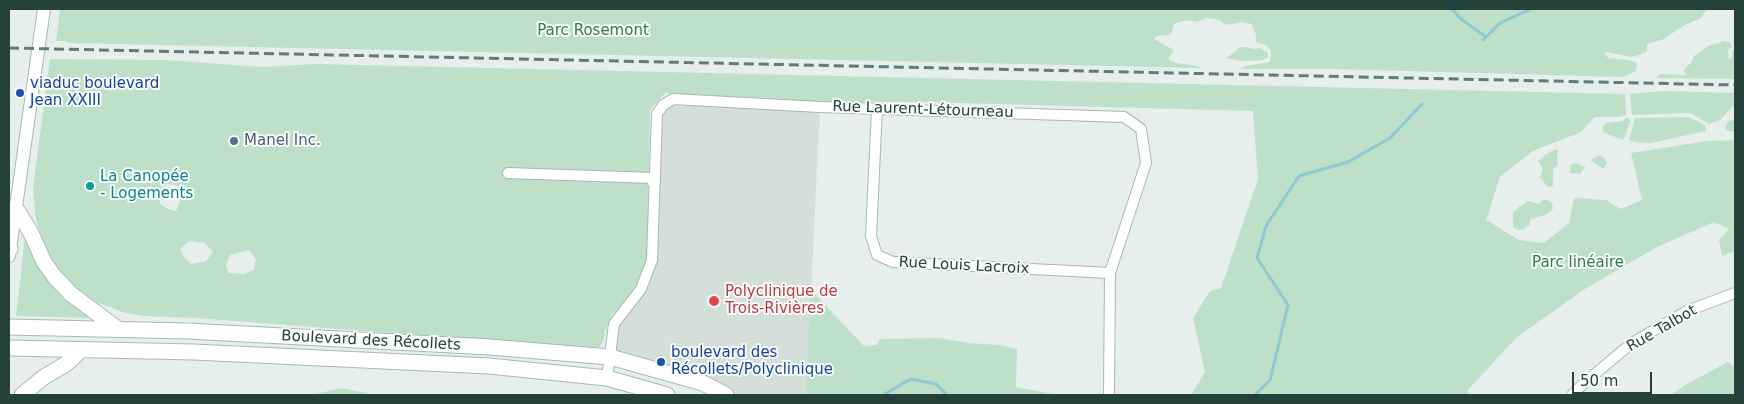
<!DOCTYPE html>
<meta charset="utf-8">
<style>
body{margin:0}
#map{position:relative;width:1744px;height:404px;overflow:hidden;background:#e6efeb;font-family:"DejaVu Sans",sans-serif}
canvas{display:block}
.frame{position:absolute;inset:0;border:10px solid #24423a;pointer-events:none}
.scale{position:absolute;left:1572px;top:372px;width:80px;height:22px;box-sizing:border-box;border:2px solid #24423a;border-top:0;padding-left:6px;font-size:15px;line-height:18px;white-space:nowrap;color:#24423a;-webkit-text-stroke:4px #f7fbf9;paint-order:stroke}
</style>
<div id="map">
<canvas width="1744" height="404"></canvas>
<div class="frame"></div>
<div class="scale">50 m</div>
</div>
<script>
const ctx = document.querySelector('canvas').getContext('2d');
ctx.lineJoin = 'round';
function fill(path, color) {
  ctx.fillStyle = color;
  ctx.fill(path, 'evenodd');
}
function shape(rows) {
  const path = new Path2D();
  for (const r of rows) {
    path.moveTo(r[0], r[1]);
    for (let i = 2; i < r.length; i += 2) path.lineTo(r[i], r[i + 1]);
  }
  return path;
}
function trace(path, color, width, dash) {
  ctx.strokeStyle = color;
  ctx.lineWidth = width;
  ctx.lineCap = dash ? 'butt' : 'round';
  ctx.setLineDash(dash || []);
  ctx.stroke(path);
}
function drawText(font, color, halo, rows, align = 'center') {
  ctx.font = font + ' "DejaVu Sans",sans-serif';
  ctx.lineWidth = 4;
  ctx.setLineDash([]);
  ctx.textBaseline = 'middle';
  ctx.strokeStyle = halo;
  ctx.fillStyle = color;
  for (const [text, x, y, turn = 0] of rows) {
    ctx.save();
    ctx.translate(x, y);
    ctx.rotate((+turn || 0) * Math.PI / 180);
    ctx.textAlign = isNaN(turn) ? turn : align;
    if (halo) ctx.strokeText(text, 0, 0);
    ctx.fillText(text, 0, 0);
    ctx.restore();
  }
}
const built = shape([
 [673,99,820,107,806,395,726,395,610,357,614,324,652,260,657,114]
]);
const green = shape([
 [60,9,1707,9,1701,18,1683,26,1664,39,1647,44,1647,51,1639,55,1631,57,1606,52,1605,54,1608,58,1628,60,1637,63,1636,71,1622,77,1332,69,1239,69,1246,66,1270,62,1271,51,1266,45,1256,42,1256,35,1252,24,1242,22,1226,25,1219,20,1206,18,1197,22,1186,20,1174,24,1171,35,1157,36,1154,39,1174,50,1168,59,1176,63,1193,65,1202,68,69,43,66,41,56,41],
 [1724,41,1730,42,1732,47,1728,50,1729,60,1732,56,1733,50,1735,50,1735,79,1656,78,1660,74,1686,75,1684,71,1685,68,1691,63,1694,56,1708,46],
 [1239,47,1246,47,1253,49,1260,48,1268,53,1268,57,1263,60,1241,61,1226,58,1238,50],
 [50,59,167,60,262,67,316,64,1625,94,1626,115,1619,117,1595,117,1581,132,1533,151,1500,177,1486,220,1519,240,1544,243,1569,223,1574,198,1606,200,1621,209,1642,200,1631,153,1707,141,1735,140,1735,251,1722,256,1719,240,1729,229,1714,222,1657,247,1585,289,1516,338,1467,391,1470,395,1191,395,1205,372,1193,318,1210,291,1221,288,1258,179,1253,111,922,102,824,102,665,93,650,110,647,259,638,285,612,315,605,331,604,340,598,349,196,318,143,316,125,313,96,302,72,285,58,269,44,244,36,220,33,188],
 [166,184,177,185,181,194,181,199,176,211,168,209,160,204,160,193],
 [189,241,205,243,213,252,206,261,191,264,184,257,180,249],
 [249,250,256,259,254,270,244,274,229,273,226,265,230,255],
 [1665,91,1735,93,1735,104,1720,120,1709,124,1690,113,1632,115,1630,94],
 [1688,117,1705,125,1706,131,1651,143,1635,142,1629,140,1635,118],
 [1626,118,1631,120,1624,139,1617,138,1603,132,1603,126,1606,123,1622,121],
 [1735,120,1735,132,1726,130,1725,127,1728,121],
 [1557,149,1558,151,1557,159,1558,165,1553,169,1553,186,1550,187,1547,186,1540,177,1543,169,1538,161,1546,154],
 [1600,155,1604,158,1607,163,1604,169,1591,161,1593,158],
 [1576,163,1585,167,1580,174,1570,173,1571,164],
 [1543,200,1547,200,1552,203,1553,209,1547,214,1530,220,1530,225,1524,229,1519,230,1513,227,1513,213,1520,206,1528,201,1539,204],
 [25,238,40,268,64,298,90,318,16,316],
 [810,289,864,346,877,345,880,339,939,338,968,343,1000,345,1017,349,1016,387,1058,395,806,395],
 [1728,362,1735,368,1735,395,1671,395,1685,385],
 [341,388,367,393,369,395,312,395]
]);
const stream = shape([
 [1452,9,1461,19,1486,37],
 [1483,40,1500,23,1531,9],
 [883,395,911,379,936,384,947,395],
 [1255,395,1270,380,1288,305,1257,258,1266,226,1299,176,1348,162,1390,138,1422,104]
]);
const minor = shape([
 [877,109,871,236,877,255,893,262,1110,273],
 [508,173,653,178,653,183],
 [607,378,614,324,641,289,652,260,657,114,663,105,673,99,820,107,1124,117,1141,129,1146,163,1110,273,1109,395],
 [1572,395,1584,383,1632,343,1687,311,1735,293]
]);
const tertiary = shape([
 [9,256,44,9]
]);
const secondary = shape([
 [15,207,31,233,44,262,54,276,71,294,118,329],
 [9,250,10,249],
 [9,327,188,331,490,347,610,357,703,383,726,395],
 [9,348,194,352,489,366,607,378,667,395],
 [22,395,44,377,66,364,81,350]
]);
const rail = shape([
 [9,48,1735,85]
]);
const markers = [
 [20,93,5,"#1a4fb4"],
 [234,141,5,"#5c6f8a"],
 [90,186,5,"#0f9aa8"],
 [714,301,6,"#e0444e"],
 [661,362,5,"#1a4fb4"]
];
const parkNames = [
 ["Parc Rosemont",593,31],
 ["Parc linéaire",1578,263]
];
const transitNames = [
 ["viaduc boulevard",30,84],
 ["Jean XXIII",30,101],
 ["boulevard des",671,353],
 ["Récollets/Polyclinique",671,370]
];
const streetNames = [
 ["Rue Laurent-Létourneau",923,110,2],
 ["Rue Louis Lacroix",964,266,3],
 ["Rue Talbot",1662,329,-30],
 ["Boulevard des Récollets",371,341,3]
];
const serviceNames = [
 ["Manel Inc.",244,141]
];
const cultureNames = [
 ["La Canopée",100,177],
 ["- Logements",100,194]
];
const healthNames = [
 ["Polyclinique de",725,292],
 ["Trois-Rivières",725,309]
];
fill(built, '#d4dfda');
fill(green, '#bfe0c8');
trace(stream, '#8ec9d4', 3);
trace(minor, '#a8b8b2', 12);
trace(tertiary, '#a8b8b2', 14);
trace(secondary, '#a4bbb3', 17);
trace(minor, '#fff', 10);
trace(tertiary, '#fff', 12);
trace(secondary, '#fff', 15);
trace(rail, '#5f7d75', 3, [10, 5]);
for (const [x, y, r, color] of markers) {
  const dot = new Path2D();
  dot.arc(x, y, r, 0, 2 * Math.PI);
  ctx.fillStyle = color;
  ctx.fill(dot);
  trace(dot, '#f7fbf9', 2);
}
drawText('15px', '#2d7a4b', '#f7fbf9', parkNames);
drawText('15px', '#164399', '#f7fbf9', transitNames, 'left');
drawText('15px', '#24423a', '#f7fbf9', streetNames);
drawText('15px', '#4e5e75', '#f7fbf9', serviceNames, 'left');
drawText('15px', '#0d838f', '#f7fbf9', cultureNames, 'left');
drawText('15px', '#be3a42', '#f7fbf9', healthNames, 'left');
</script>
